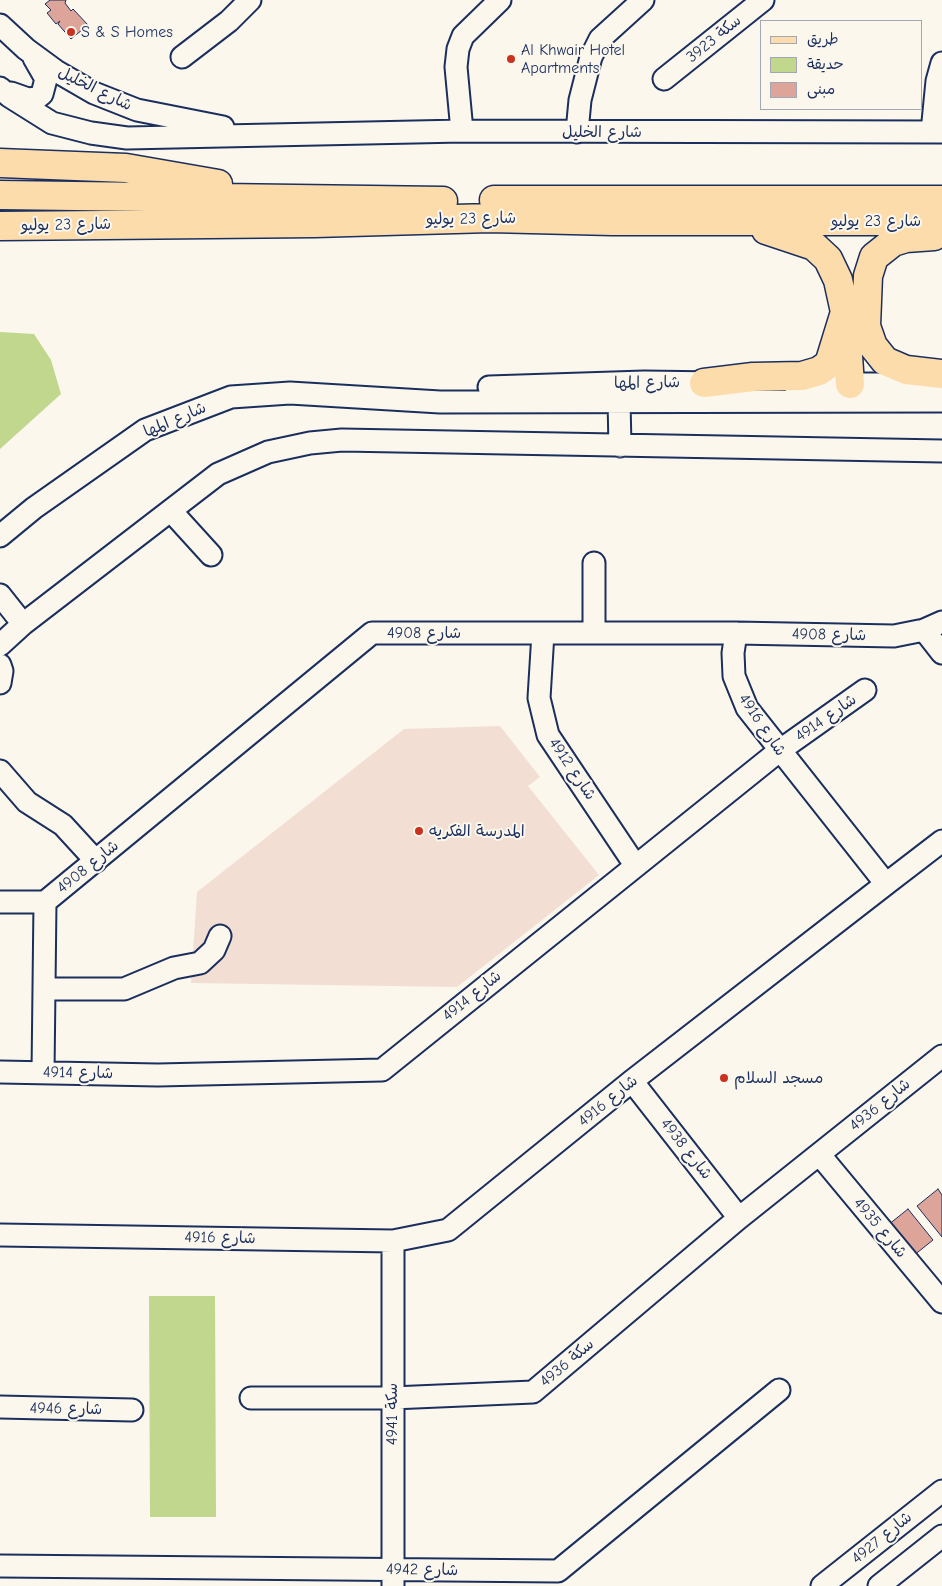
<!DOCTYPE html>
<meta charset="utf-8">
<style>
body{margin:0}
#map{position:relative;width:942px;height:1586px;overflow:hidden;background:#fbf7ec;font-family:"Comic Neue","Playpen Sans Arabic",sans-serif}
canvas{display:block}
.legend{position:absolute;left:760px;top:20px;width:162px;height:90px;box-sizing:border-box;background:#fbf7ec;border:1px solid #a1a7b3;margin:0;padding:6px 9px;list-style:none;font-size:15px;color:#1b2f5e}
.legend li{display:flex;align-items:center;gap:10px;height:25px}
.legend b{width:25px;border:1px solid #a1a7b3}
</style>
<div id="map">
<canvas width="942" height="1586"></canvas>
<ul class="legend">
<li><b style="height:6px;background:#fddcac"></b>طريق</li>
<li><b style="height:14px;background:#c0d78d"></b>حديقة</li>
<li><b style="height:14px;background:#dda499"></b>مبنى</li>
</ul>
</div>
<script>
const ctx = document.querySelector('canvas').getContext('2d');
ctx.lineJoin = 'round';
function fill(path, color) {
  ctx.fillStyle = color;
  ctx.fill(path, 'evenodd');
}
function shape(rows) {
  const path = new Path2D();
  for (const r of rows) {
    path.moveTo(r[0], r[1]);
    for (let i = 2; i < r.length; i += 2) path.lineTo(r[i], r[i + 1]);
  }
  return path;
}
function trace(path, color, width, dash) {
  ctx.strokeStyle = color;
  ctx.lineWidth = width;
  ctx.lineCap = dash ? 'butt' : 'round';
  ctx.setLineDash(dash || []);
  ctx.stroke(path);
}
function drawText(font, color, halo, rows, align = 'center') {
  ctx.font = font + ' "Comic Neue","Playpen Sans Arabic",sans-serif';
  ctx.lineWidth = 4;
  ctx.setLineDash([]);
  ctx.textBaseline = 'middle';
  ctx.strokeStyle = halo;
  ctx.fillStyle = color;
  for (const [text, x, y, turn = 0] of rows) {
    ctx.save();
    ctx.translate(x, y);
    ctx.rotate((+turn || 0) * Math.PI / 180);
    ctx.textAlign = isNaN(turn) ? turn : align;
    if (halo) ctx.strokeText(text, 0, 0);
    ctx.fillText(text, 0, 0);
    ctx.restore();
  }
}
const built = shape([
 [500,726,540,777,528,786,599,875,457,987,191,983,197,892,404,729]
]);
const green = shape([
 [0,332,34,334,51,360,61,394,0,449],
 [149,1296,215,1296,216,1517,150,1517]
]);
const building = shape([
 [50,0,66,0,65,3,71,11,73,9,88,25,71,39,58,24,60,21,56,24,47,13,51,10,45,4,50,0],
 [938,1189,942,1195,942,1237,917,1206,938,1189],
 [908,1209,933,1240,913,1256,888,1225,908,1209]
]);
const minor = shape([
 [0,25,26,49,56,71,94,93,137,110,223,127],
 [182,57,229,21,250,0],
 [664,79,763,0],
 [0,88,9,96,52,123,91,133,127,138,462,131,942,132],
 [11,93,28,99,37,98,42,94,46,79,34,58],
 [462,131,456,67,458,49,463,36,500,0],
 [577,132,580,100,591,57,600,39,643,0],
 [932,132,937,81,942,63],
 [794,384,936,384],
 [489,387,644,382,719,383],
 [619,401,620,446],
 [171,511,211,555],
 [0,536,34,508,145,430,231,397,290,393,440,402,942,401],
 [0,595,23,624],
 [924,630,942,653],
 [543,633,539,698,548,735,635,865],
 [594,633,594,563],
 [0,645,23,624,218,474,268,452,310,443,342,440,942,451],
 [0,665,2,671,0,683],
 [0,771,27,802,63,825,96,861],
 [886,884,942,841],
 [0,902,45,902,372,633,736,633,894,636,924,630,942,622],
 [44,989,124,989,174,968,200,963,214,950,220,936],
 [0,1072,158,1075,382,1070,779,751,865,690],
 [43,1073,45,902],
 [632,1081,739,1218],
 [819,1154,942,1302],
 [0,1235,393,1241,448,1230,632,1081,886,884,747,708,734,676,733,653,736,633],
 [251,1398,392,1398,533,1392,739,1218,942,1056],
 [0,1407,132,1410],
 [0,1566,558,1571,779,1390],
 [393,1586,393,1241],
 [822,1586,942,1491],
 [879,1586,942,1536]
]);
const major = shape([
 [0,163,126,168,218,184],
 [0,195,443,201],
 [494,200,942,200],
 [0,226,315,223,490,218,612,221,942,221],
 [934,236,906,238,893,242,874,257,868,276,866,326,873,346,885,361,906,370,942,374],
 [846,328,850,384],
 [704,383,753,377,802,376,819,371,829,364,845,312,838,280,828,259,814,246,766,230]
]);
const markers = [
 [71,32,5,"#c8321e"],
 [511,59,5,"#c8321e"],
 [419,831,5,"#c8321e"],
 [724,1078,5,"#c8321e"]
];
const poiNames = [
 ["S & S Homes",81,32],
 ["Al Khwair Hotel",521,50],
 ["Apartments",521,68],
 ["المدرسة الفكريه",429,831],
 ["مسجد السلام",734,1078]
];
const streetNames = [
 ["سكة 3923",714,39,-39],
 ["شارع الخليل",95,89,26],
 ["شارع الخليل",602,132],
 ["شارع 23 يوليو",471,219,-1],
 ["شارع 23 يوليو",876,221],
 ["شارع 23 يوليو",66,225,-1],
 ["شارع المها",647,383,-1],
 ["شارع المها",175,420,-23],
 ["4908 شارع",424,633],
 ["4908 شارع",829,635,1],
 ["4914 شارع",826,718,-35],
 ["4916 شارع",762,725,56],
 ["4912 شارع",572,769,56],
 ["4908 شارع",88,867,-39],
 ["4914 شارع",472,996,-39],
 ["4914 شارع",78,1073,1],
 ["4916 شارع",608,1101,-39],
 ["4936 شارع",880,1105,-39],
 ["شارع 4938",686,1149,52],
 ["4935 شارع",880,1228,50],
 ["4916 شارع",220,1238,1],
 ["سكة 4936",567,1363,-40],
 ["4946 شارع",66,1409,1],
 ["سكة 4941",392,1414,-90],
 ["شارع 4927",882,1538,-39],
 ["4942 شارع",422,1570,1]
];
fill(built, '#f2ded3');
fill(green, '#c0d78d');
fill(building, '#dda499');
trace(building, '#1b2f5e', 1);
trace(minor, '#1b2f5e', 25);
trace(major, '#1b2f5e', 31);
trace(minor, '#fbf7ec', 21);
trace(major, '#fddcac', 28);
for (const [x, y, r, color] of markers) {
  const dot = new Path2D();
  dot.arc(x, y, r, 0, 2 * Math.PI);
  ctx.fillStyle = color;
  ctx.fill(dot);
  trace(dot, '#fbf7ec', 2);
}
drawText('16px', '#1b2f5e', '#fbf7ec', poiNames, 'left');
drawText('16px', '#1b2f5e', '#fbf7ec', streetNames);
</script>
